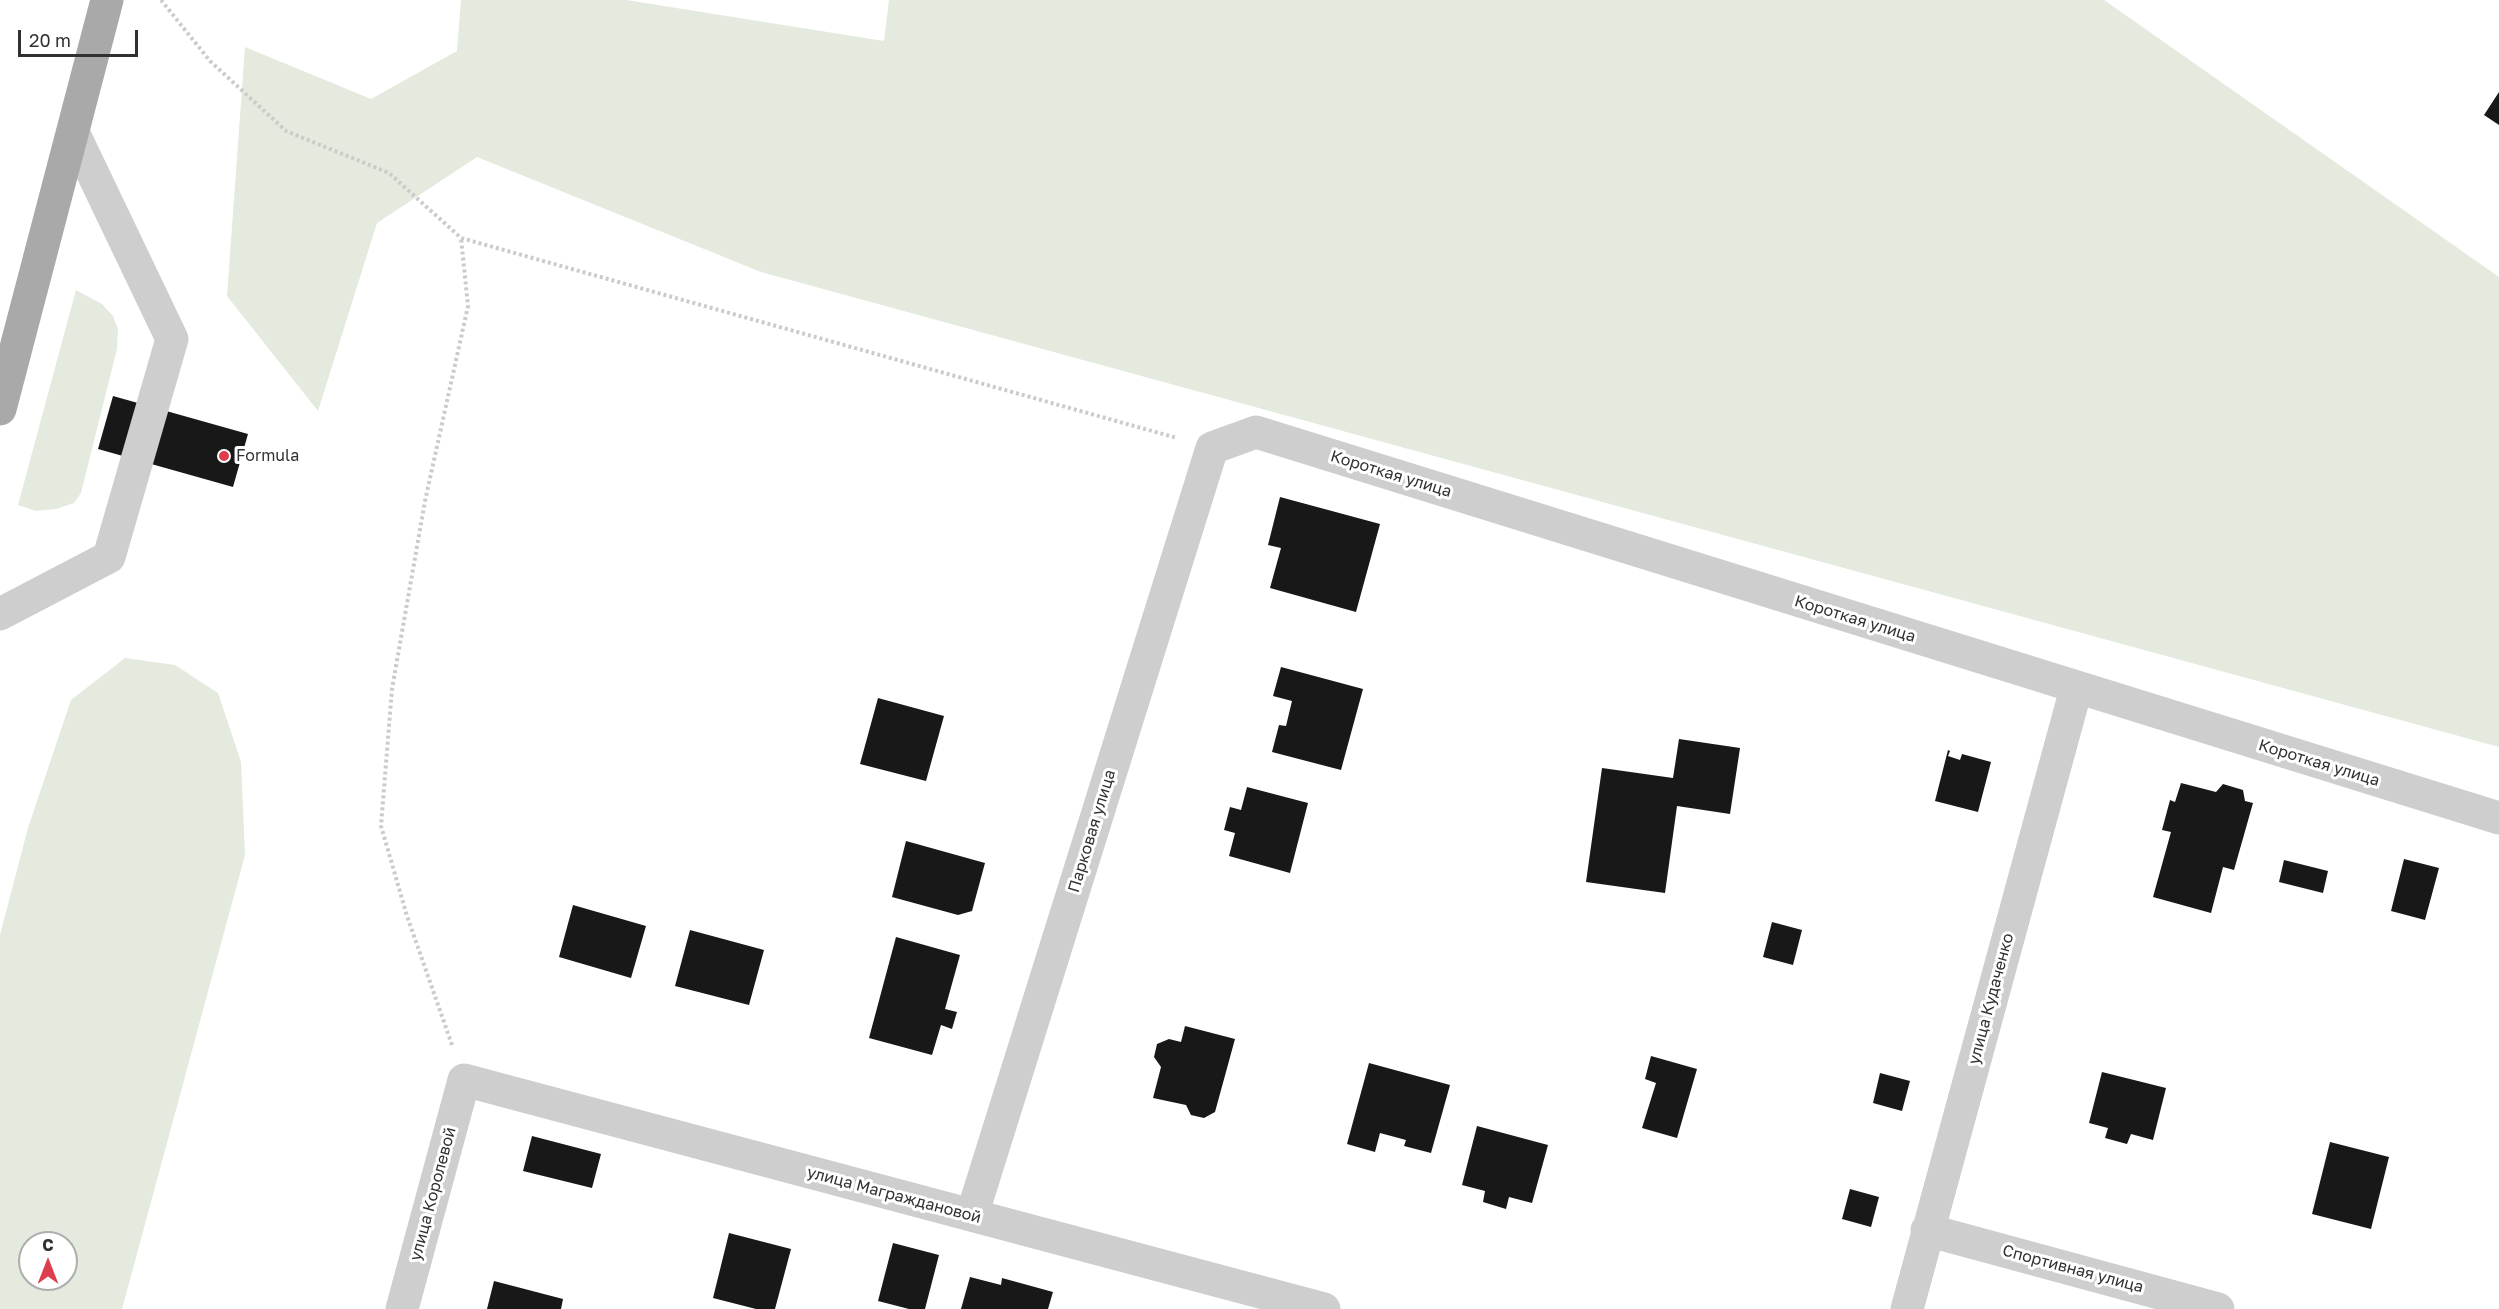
<!DOCTYPE html>
<meta charset="utf-8">
<style>
body{margin:0}
#map{position:relative;width:2499px;height:1309px;overflow:hidden;background:#fff;font-family:"Golos Text",sans-serif}
canvas{display:block}
.north{position:absolute;left:18px;top:1231px;width:60px;height:60px;box-sizing:border-box;background:#fff;border:2px solid #adadad;border-radius:50%;rotate:0deg;font-size:16px;font-weight:700;line-height:24px;text-align:center;color:#313131}
.north::after{content:'';display:block;margin:auto;width:21px;height:27px;background:#dd3e4e;clip-path:polygon(50% 0,100% 100%,50% 72%,0 100%)}
.scale{position:absolute;left:18px;top:30px;width:120px;height:27px;box-sizing:border-box;border:3px solid #313131;border-top:0;padding-left:8px;font-size:18px;line-height:21px;white-space:nowrap;color:#313131;-webkit-text-stroke:4px #fff;paint-order:stroke}
</style>
<div id="map">
<canvas width="2499" height="1309"></canvas>
<div class="north">С</div>
<div class="scale">20 m</div>
</div>
<script>
const ctx = document.querySelector('canvas').getContext('2d');
ctx.lineJoin = 'round';
function fill(path, color) {
  ctx.fillStyle = color;
  ctx.fill(path, 'evenodd');
}
function shape(rows) {
  const path = new Path2D();
  for (const r of rows) {
    path.moveTo(r[0], r[1]);
    for (let i = 2; i < r.length; i += 2) path.lineTo(r[i], r[i + 1]);
  }
  return path;
}
function trace(path, color, width, dash) {
  ctx.strokeStyle = color;
  ctx.lineWidth = width;
  ctx.lineCap = dash ? 'butt' : 'round';
  ctx.setLineDash(dash || []);
  ctx.stroke(path);
}
function drawText(font, color, halo, rows, align = 'center') {
  ctx.font = font + ' "Golos Text",sans-serif';
  ctx.lineWidth = 6;
  ctx.setLineDash([]);
  ctx.textBaseline = 'middle';
  ctx.strokeStyle = halo;
  ctx.fillStyle = color;
  for (const [text, x, y, turn = 0] of rows) {
    ctx.save();
    ctx.translate(x, y);
    ctx.rotate((+turn || 0) * Math.PI / 180);
    ctx.textAlign = isNaN(turn) ? turn : align;
    if (halo) ctx.strokeText(text, 0, 0);
    ctx.fillText(text, 0, 0);
    ctx.restore();
  }
}
const green = shape([
 [461,0,626,0,884,41,889,0,2104,0,2499,277,2499,747,761,272,477,157,377,223,318,411,227,296,245,47,371,99,457,51],
 [76,290,102,304,113,316,118,329,117,349,81,493,74,503,56,509,36,511,18,505],
 [125,658,175,665,218,693,241,762,245,855,122,1309,0,1309,0,935,28,828,71,700],
 [30,1243,66,1243,66,1279,30,1279]
]);
const building = shape([
 [2499,92,2499,125,2484,115],
 [113,396,248,434,233,487,98,449],
 [1280,497,1380,524,1356,612,1270,588,1281,548,1268,545],
 [1281,667,1363,689,1341,770,1272,752,1279,725,1286,726,1292,701,1273,696],
 [878,698,944,716,926,781,860,764],
 [1679,739,1740,748,1730,814,1677,806,1665,893,1586,882,1602,768,1673,778],
 [1948,750,1950,751,1948,756,1960,760,1962,754,1991,762,1978,812,1935,801],
 [2181,783,2216,792,2223,784,2243,790,2245,801,2253,803,2234,870,2223,867,2211,913,2153,897,2171,832,2162,830,2170,800,2175,802],
 [1247,787,1308,803,1290,873,1229,856,1235,833,1224,830,1230,807,1241,810],
 [906,841,985,863,972,911,958,915,892,897],
 [2404,859,2439,868,2425,920,2391,911],
 [2284,860,2328,871,2323,893,2279,882],
 [573,905,646,926,631,978,559,957],
 [1772,922,1802,930,1793,965,1763,957],
 [690,930,764,950,749,1005,675,986],
 [896,937,960,955,945,1009,957,1012,952,1029,941,1025,932,1055,869,1038],
 [1185,1026,1235,1039,1215,1112,1204,1118,1191,1115,1186,1105,1153,1098,1161,1067,1154,1057,1157,1044,1169,1039,1181,1042],
 [1651,1056,1697,1069,1677,1138,1642,1128,1656,1083,1645,1079],
 [1369,1063,1450,1085,1431,1153,1404,1146,1406,1140,1380,1133,1375,1152,1347,1144],
 [2102,1072,2166,1088,2153,1140,2131,1134,2127,1144,2105,1138,2108,1128,2089,1123],
 [1880,1073,1910,1081,1902,1111,1873,1103],
 [1477,1126,1548,1145,1532,1203,1509,1197,1506,1209,1483,1202,1485,1191,1462,1185],
 [532,1136,601,1154,592,1188,523,1171],
 [2330,1142,2389,1157,2371,1229,2312,1214],
 [1850,1189,1879,1197,1871,1227,1842,1219],
 [729,1233,791,1249,775,1309,756,1309,713,1298],
 [893,1243,939,1255,925,1309,909,1309,878,1301],
 [970,1277,1001,1285,1002,1278,1053,1292,1048,1309,961,1309],
 [494,1281,563,1299,561,1309,487,1309]
]);
const path = shape([
 [161,0,210,61,286,131,389,173,461,238,1177,438],
 [452,1045,407,916,381,826,392,689,425,501,468,306,461,238]
]);
const minor = shape([
 [0,614,109,557,172,339,73,132],
 [972,1215,1212,448,1256,432,2499,818],
 [1927,1230,2218,1309],
 [402,1309,464,1080,1324,1309],
 [1907,1309,2076,689]
]);
const major = shape([
 [0,409,107,0]
]);
const markers = [
 [224,456,6,"#dd3e4e"]
];
const poiNames = [
 ["Formula",236,456]
];
const streetNames = [
 ["Короткая улица",1391,474,17],
 ["Короткая улица",1855,619,17],
 ["Короткая улица",2319,763,17],
 ["Парковая улица",1092,831,-73],
 ["улица Кудаченко",1991,999,-75],
 ["улица Королевой",433,1194,-75],
 ["улица Маграждановой",894,1195,15],
 ["Спортивная улица",2073,1269,15]
];
fill(green, '#e4eadd');
fill(building, '#181818');
trace(path, '#cbcbcb', 4, [3, 3]);
trace(minor, '#cecece', 33);
trace(major, '#a9a9a9', 33);
for (const [x, y, r, color] of markers) {
  const dot = new Path2D();
  dot.arc(x, y, r, 0, 2 * Math.PI);
  ctx.fillStyle = color;
  ctx.fill(dot);
  trace(dot, '#fff', 2);
}
drawText('16px', '#313131', '#fff', poiNames, 'left');
drawText('16px', '#313131', '#fff', streetNames);
</script>
